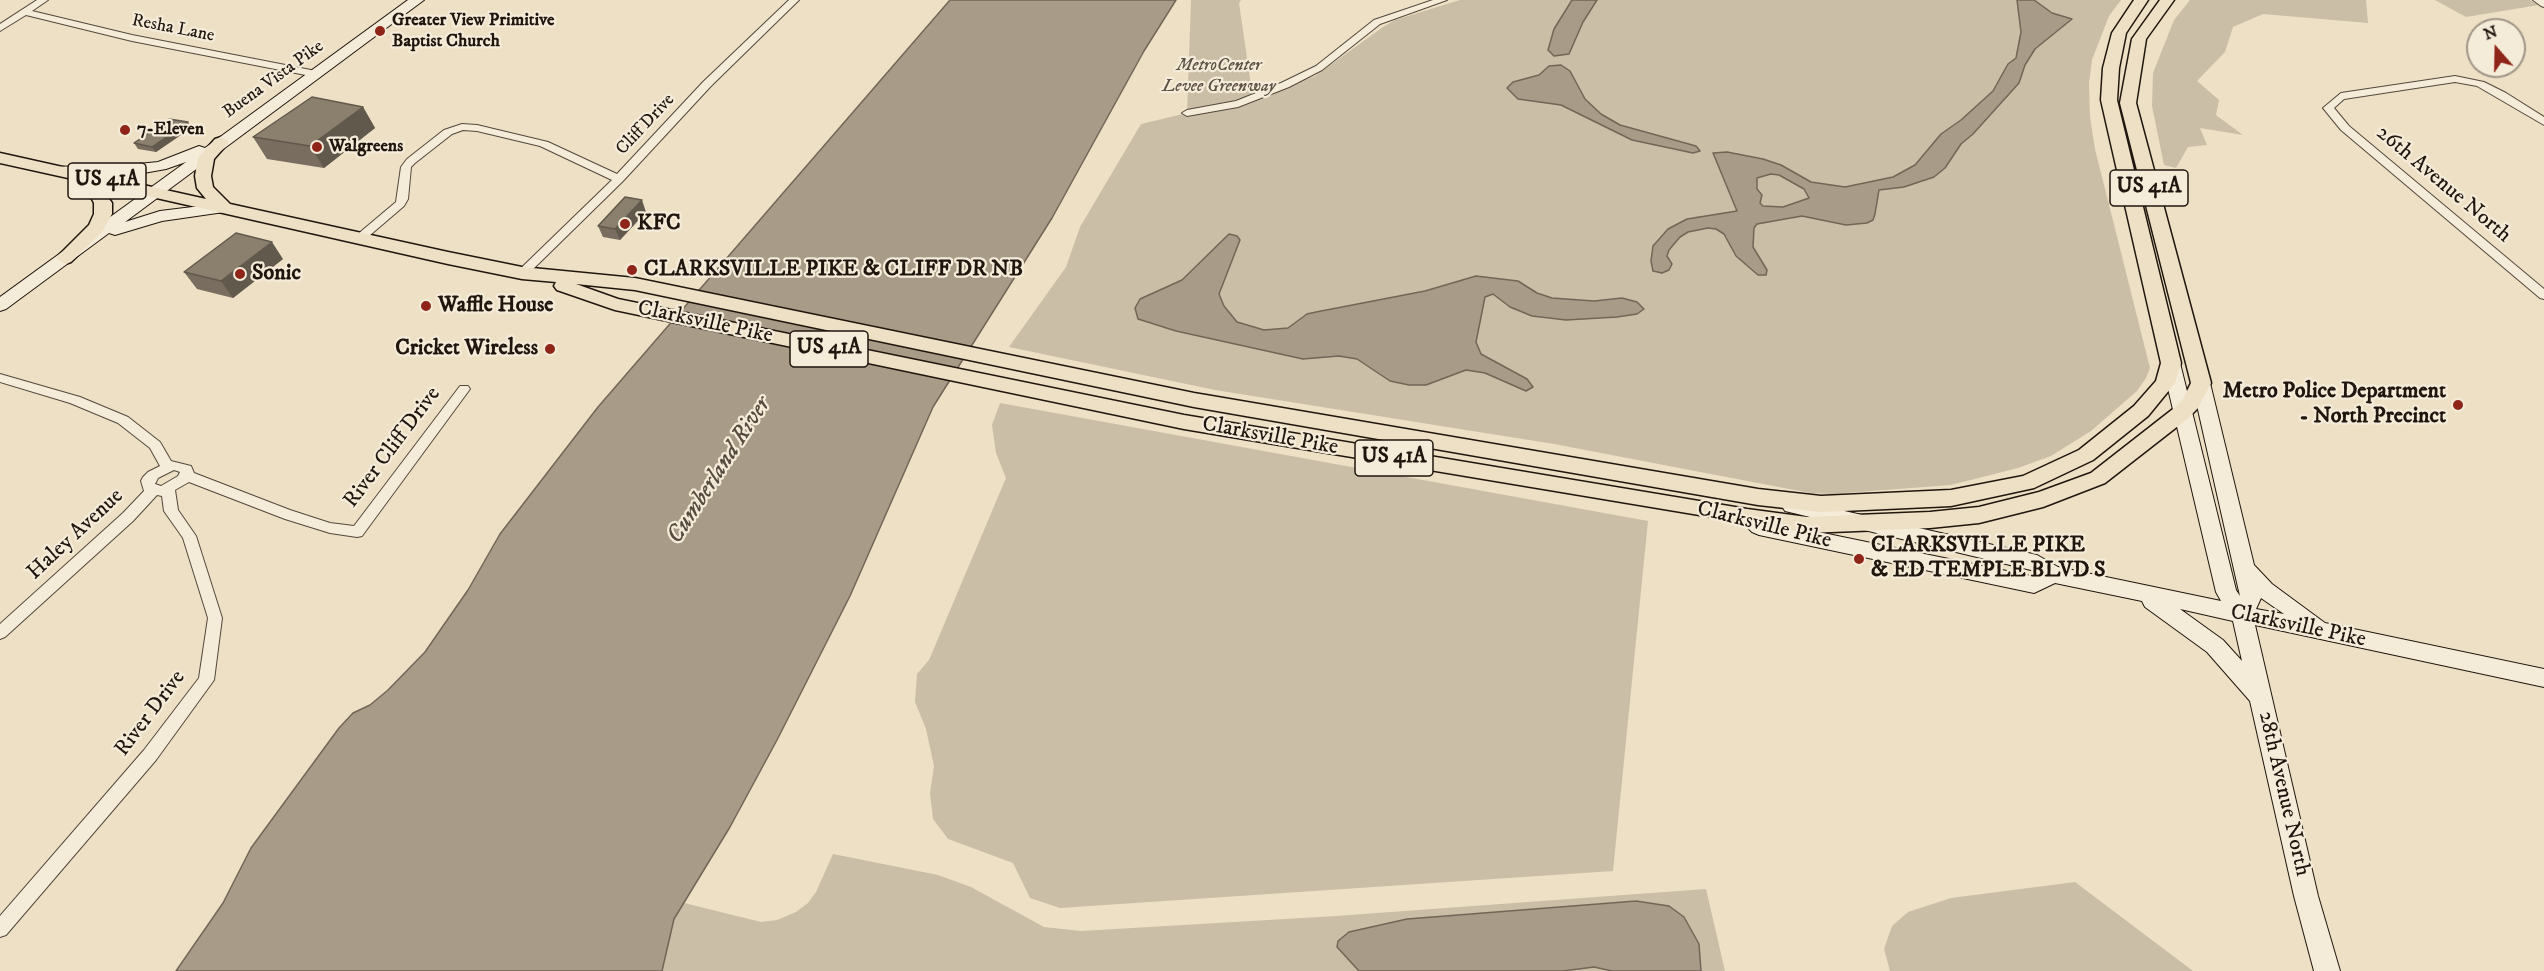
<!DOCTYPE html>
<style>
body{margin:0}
#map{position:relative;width:2544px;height:971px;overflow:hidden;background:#eee0c5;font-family:"IM FELL DW Pica",serif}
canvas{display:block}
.north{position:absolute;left:2466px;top:18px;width:60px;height:60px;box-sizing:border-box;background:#f4ebd9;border:2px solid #9f9688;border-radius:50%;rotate:340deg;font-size:16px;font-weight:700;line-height:24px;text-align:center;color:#20160e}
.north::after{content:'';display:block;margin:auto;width:21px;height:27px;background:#8f2418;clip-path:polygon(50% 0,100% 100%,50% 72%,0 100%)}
</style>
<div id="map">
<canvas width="2544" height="971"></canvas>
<div class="north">N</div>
</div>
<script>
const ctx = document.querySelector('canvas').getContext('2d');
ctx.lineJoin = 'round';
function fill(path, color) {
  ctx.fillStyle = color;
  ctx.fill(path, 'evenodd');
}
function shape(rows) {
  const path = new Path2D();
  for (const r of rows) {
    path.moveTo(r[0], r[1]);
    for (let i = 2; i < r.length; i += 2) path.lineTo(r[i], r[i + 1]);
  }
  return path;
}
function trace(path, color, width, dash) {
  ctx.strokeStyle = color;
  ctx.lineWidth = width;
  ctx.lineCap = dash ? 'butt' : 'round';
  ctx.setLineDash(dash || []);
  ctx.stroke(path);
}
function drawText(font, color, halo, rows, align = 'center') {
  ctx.font = font + ' "IM FELL DW Pica",serif';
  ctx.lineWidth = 4.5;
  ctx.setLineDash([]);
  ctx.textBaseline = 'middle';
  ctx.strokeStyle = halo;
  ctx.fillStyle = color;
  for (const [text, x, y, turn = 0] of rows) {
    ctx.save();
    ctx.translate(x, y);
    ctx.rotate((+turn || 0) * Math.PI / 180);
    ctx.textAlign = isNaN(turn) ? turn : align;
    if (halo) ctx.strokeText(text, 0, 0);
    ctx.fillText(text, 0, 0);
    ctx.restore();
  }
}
const green = shape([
 [1191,0,1241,0,1239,3,1253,99,1315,76,1383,27,1395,20,1460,0,2121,0,2109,16,2092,60,2089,83,2090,117,2095,149,2150,368,2146,378,2137,391,2091,431,2051,456,2018,468,1951,485,1832,494,1810,493,1554,444,1215,390,1009,347,1066,267,1080,227,1141,124,1187,113],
 [2190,0,2366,0,2368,23,2263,14,2233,27,2225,52,2197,81,2219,100,2216,115,2243,135,2200,128,2207,145,2188,147,2176,168,2164,165,2152,106,2153,73,2174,20],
 [2435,0,2530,0,2539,5,2466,17],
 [1000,403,1648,521,1613,871,1060,908,1030,898,1013,863,948,839,933,819,930,793,934,766,926,729,915,702,917,674,929,660,1006,478,996,453,992,425],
 [833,854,938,875,971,887,1044,927,1081,931,1336,916,1706,889,1725,971,622,971,656,896,761,922,777,920,796,912,808,903,816,892],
 [2075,882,2193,971,1890,971,1884,949,1892,926,1908,912,1951,898]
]);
const water = shape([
 [950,0,1176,0,1144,51,1052,218,933,407,850,596,777,740,730,827,674,919,662,971,176,971,223,903,251,848,339,728,353,713,370,705,388,690,425,652,468,590,500,534,598,407,950,0],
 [1572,0,1597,0,1583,22,1569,54,1554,56,1548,50,1554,29,1572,0],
 [2017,0,2034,0,2052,13,2072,19,2035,49,2025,65,2019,83,1973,134,1961,144,1945,168,1934,177,1904,187,1879,190,1875,214,1873,220,1867,223,1846,225,1802,216,1757,224,1754,228,1753,247,1767,270,1766,275,1758,275,1736,256,1724,234,1716,229,1708,228,1688,232,1680,237,1669,250,1667,256,1672,264,1669,270,1662,273,1653,271,1651,261,1653,246,1668,229,1687,219,1737,211,1713,153,1727,152,1763,159,1781,165,1811,182,1845,187,1893,177,1915,165,1941,134,1961,120,1993,91,2008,64,2016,58,2021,32,2017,0],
 [1771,174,1779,175,1804,189,1809,198,1783,207,1763,206,1760,203,1762,195,1757,189,1757,178,1771,174],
 [1561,65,1570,71,1585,99,1601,114,1620,125,1696,146,1700,151,1693,153,1632,140,1561,105,1518,99,1507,88,1513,82,1539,75,1549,66,1561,65],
 [1229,234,1237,236,1240,240,1219,294,1224,306,1237,322,1264,330,1288,328,1307,314,1316,312,1425,291,1476,276,1518,281,1537,293,1552,298,1594,301,1622,298,1637,302,1644,309,1637,314,1617,317,1566,320,1532,316,1510,307,1493,294,1485,297,1476,342,1481,354,1527,379,1533,387,1526,391,1485,373,1466,370,1426,385,1409,385,1390,381,1357,359,1339,356,1303,359,1176,331,1138,319,1135,308,1140,299,1182,280,1229,234],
 [1636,901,1669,906,1684,917,1699,944,1701,971,1612,971,1594,967,1563,971,1359,971,1337,947,1338,941,1349,932,1407,919,1636,901]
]);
const street = shape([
 [37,0,48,0,32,11,132,35,316,71,321,74,316,77,132,41,26,15,0,31,0,24,37,0],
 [789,0,799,0,711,86,623,181,526,276,522,277,516,273,612,180,540,146,477,131,463,130,452,134,415,163,411,167,408,199,404,206,362,242,354,242,352,239,396,202,401,167,407,159,444,130,462,124,477,125,548,142,617,174,703,82,789,0],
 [1433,0,1447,0,1380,24,1322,70,1289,87,1238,107,1187,116,1182,113,1187,110,1236,101,1281,83,1316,66,1374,20,1433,0],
 [2533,0,2544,0,2544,7,2541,6,2533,0],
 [2455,76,2484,82,2506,93,2544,117,2544,125,2477,86,2455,82,2344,99,2334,108,2349,126,2544,289,2544,299,2540,298,2341,130,2323,108,2341,93,2455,76],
 [0,374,80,397,128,417,160,442,171,461,191,466,194,473,290,510,330,523,354,526,460,386,468,386,470,389,362,536,357,537,330,533,285,519,189,482,175,490,178,510,196,536,222,618,214,680,156,760,6,935,0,937,0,916,144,750,199,678,208,618,183,538,164,511,162,496,157,495,133,521,5,637,0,639,0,624,123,513,144,491,141,481,143,477,148,472,160,466,150,448,118,423,70,403,0,382,0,374],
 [174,470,180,472,178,476,161,486,155,484,158,478,174,470]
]);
const secondary = shape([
 [408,0,424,0,125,222,160,211,225,203,231,205,233,208,231,211,162,221,115,235,109,233,6,309,0,311,0,297,186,162,166,169,138,174,59,175,54,173,51,170,54,167,138,164,158,162,199,146,205,148,408,0],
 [2171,357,2180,363,2236,590,2240,596,2192,383,2195,379,2201,377,2207,379,2210,383,2254,565,2272,584,2325,623,2544,669,2544,687,2255,625,2318,896,2340,971,2314,971,2294,896,2250,701,2207,652,2145,607,2142,601,2055,583,2034,593,1759,535,1752,532,1737,517,1740,512,1747,509,1765,521,2031,576,2036,573,2031,570,1785,511,1782,506,1785,501,1792,499,2037,555,2058,567,2221,601,2216,592,2162,363,2171,357],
 [2261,598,2284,614,2256,609,2261,598],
 [2180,609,2233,621,2242,661,2223,640,2180,609]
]);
const primary = shape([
 [2134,0,2148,0,2126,33,2119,68,2117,100,2181,363,2175,383,2148,416,2093,460,2034,488,1951,506,1821,512,1758,505,1194,407,635,290,576,284,618,299,1184,415,1747,509,1807,517,1930,512,1979,507,2039,492,2091,473,2173,409,2183,399,2191,383,2120,103,2132,39,2160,0,2174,0,2146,39,2136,103,2211,383,2198,408,2187,419,2105,483,2043,507,1979,523,1930,528,1807,533,1184,429,615,310,557,290,554,286,556,282,522,279,448,264,99,185,112,203,112,214,102,232,71,262,65,264,56,258,89,225,94,214,94,203,90,195,68,178,0,163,0,153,206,199,197,188,195,176,198,158,215,139,221,137,229,142,214,159,211,176,213,187,230,204,448,252,522,267,635,278,1194,393,1758,489,1821,496,1951,490,2023,476,2079,450,2134,406,2156,381,2161,363,2101,100,2103,68,2112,33,2134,0]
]);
const wall = shape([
 [363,107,375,128,324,168,267,159,253,137],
 [191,128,156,152,138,149,134,143],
 [646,212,620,240,603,237,598,226],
 [283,259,233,298,197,289,184,272]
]);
const shadedWall = shape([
 [363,107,375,128,324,168,310,146],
 [188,122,191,128,156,152,152,147],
 [642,200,646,212,620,240,615,229],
 [272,242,283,259,233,298,221,281]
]);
const building = shape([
 [312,97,363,107,310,146,253,137,312,97],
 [169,119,188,122,152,147,134,143,169,119],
 [625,197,642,200,615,229,598,226,625,197],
 [236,233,272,242,221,281,184,272,236,233]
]);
const markers = [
 [380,31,6,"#8f2418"],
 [125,130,6,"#8f2418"],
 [317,147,6,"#8f2418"],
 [625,224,6,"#8f2418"],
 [632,270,6,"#8f2418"],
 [240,274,6,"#8f2418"],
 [426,306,6,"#8f2418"],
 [550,349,6,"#8f2418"],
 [2458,405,6,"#8f2418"],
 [1859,559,6,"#8f2418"]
];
const farPoinames = [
 ["Greater View Primitive",392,21],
 ["Baptist Church",392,42],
 ["7-Eleven",137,130],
 ["Walgreens",329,147]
];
const farStreetnames = [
 ["Resha Lane",173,29,11],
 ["Buena Vista Pike",274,80,-36],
 ["Cliff Drive",646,125,-47]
];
const farParknames = [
 ["MetroCenter",1219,66],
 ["Levee Greenway",1219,87]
];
const shields = [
 [107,181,78],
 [2149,188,78],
 [829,349,78],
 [1394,458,78]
];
const shieldNames = [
 ["US 41A",107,181],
 ["US 41A",2149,188],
 ["US 41A",829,349],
 ["US 41A",1394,458]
];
const streetNames = [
 ["26th Avenue North",2443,185,40],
 ["Clarksville Pike",705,323,12],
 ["Clarksville Pike",1270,437,10],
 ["River Cliff Drive",393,448,-53],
 ["Clarksville Pike",1764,526,14],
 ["Haley Avenue",76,535,-43],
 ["Clarksville Pike",2298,627,12],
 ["River Drive",151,714,-53],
 ["28th Avenue North",2283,794,77]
];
const poiNames = [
 ["KFC",637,224],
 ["CLARKSVILLE PIKE & CLIFF DR NB",644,270],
 ["Sonic",252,274],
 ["Waffle House",438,306],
 ["Cricket Wireless",538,349,"right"],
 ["Metro Police Department",2446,392,"right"],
 ["- North Precinct",2446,417,"right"],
 ["CLARKSVILLE PIKE",1871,546],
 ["& ED TEMPLE BLVD S",1871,571]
];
const waterNames = [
 ["Cumberland River",720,471,-57]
];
fill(green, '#cbbea6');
fill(water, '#a89b87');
trace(water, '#726657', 1.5);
trace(street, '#54483c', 2);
trace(secondary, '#20160e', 2);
trace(primary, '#20160e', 3);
fill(street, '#f4ebd9');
fill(secondary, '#f4ebd9');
fill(primary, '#eee0c5');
fill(wall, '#786d5e');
fill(shadedWall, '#61594c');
fill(building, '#8b7f6d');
trace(building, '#61594c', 1.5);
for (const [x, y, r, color] of markers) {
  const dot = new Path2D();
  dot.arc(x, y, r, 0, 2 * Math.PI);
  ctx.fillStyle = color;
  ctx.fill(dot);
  trace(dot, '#f4ebd9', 2);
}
drawText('bold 18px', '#20160e', '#f4ebd9', farPoinames, 'left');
drawText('18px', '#20160e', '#f4ebd9', farStreetnames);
drawText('italic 18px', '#5c5143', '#f4ebd9', farParknames);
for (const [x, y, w] of shields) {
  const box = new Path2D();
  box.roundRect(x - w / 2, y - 18, w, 36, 4.5);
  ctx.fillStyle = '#f4ebd9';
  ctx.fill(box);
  trace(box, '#20160e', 1.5);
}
drawText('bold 21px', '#20160e', null, shieldNames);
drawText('22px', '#20160e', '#f4ebd9', streetNames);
drawText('bold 22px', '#20160e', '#f4ebd9', poiNames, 'left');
drawText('italic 24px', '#564b3e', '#f4ebd9', waterNames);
</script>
